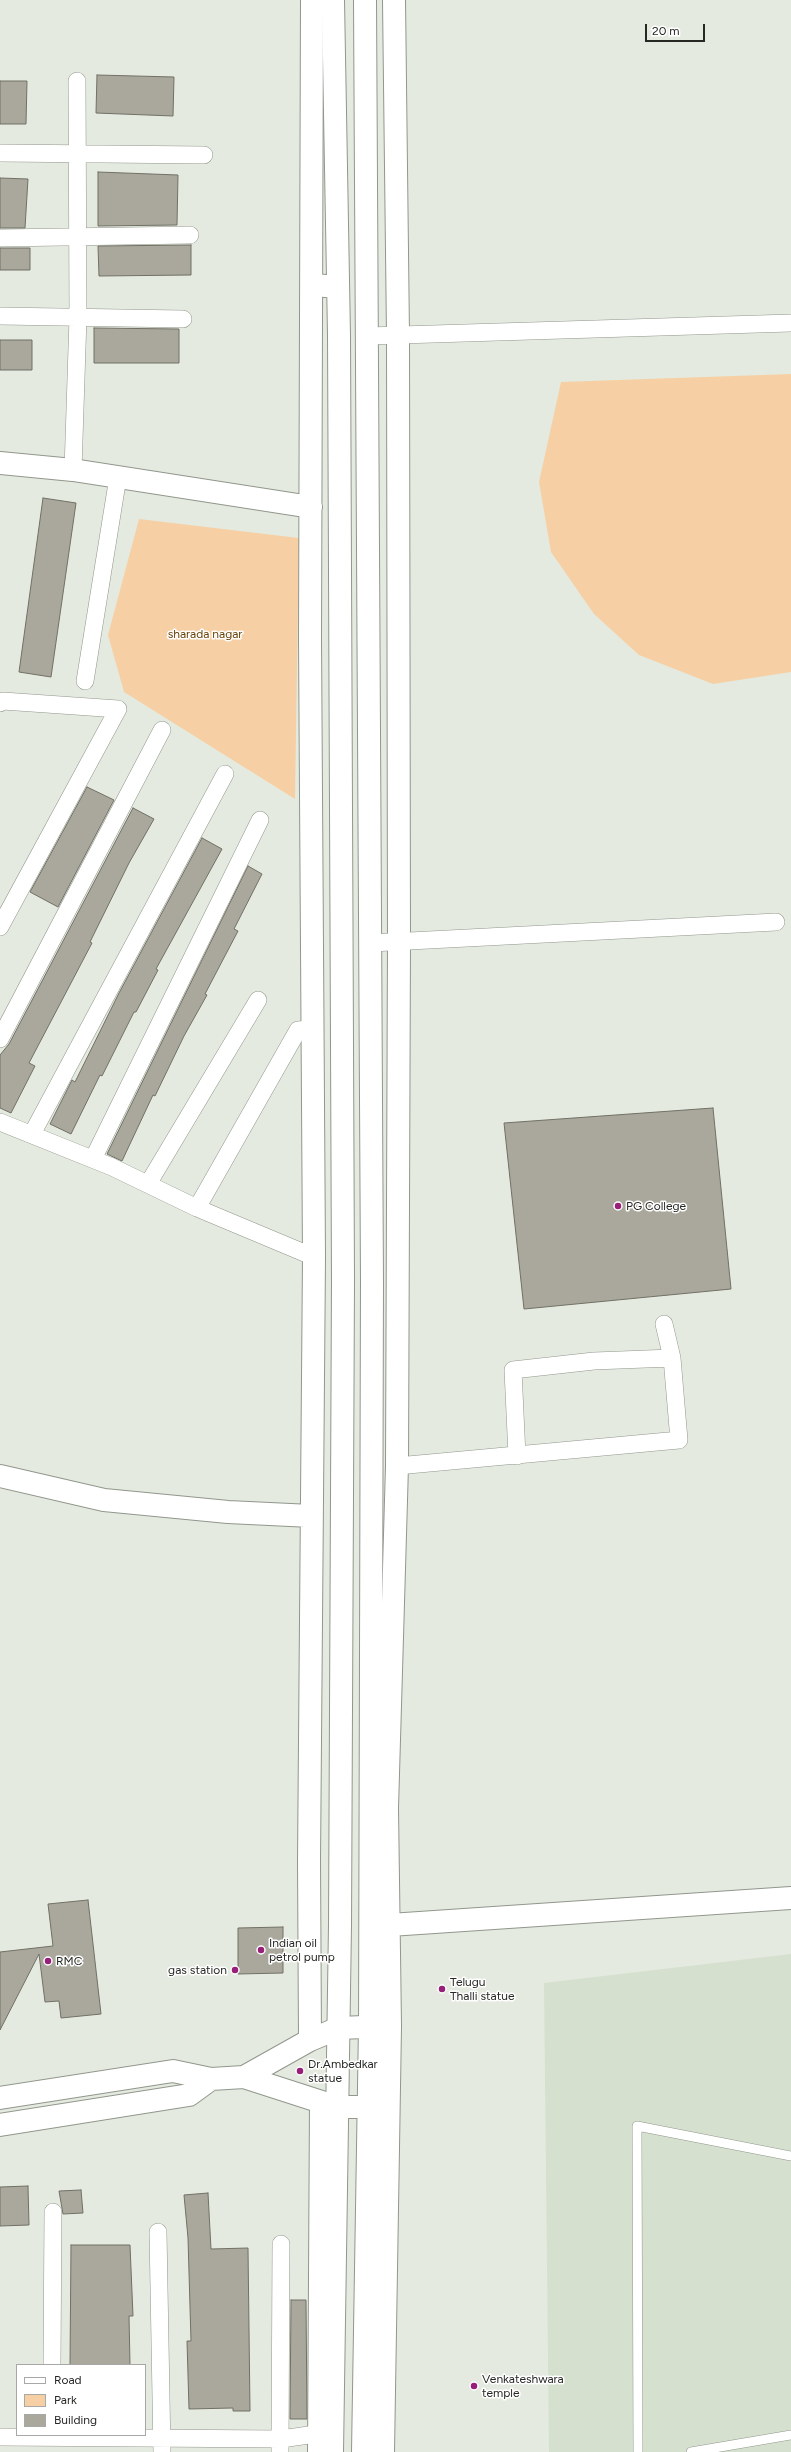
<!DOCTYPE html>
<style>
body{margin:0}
#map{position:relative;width:791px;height:2452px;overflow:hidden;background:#e4eadf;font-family:Figtree,sans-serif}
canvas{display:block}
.legend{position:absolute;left:16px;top:2364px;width:130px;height:72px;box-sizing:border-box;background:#fff;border:1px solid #a8a9a7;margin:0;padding:5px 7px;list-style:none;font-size:12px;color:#262824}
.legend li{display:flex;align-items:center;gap:8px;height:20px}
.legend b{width:20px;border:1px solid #a8a9a7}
.scale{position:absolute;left:645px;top:24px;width:60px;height:18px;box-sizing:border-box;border:2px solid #262824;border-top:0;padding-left:5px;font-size:12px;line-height:14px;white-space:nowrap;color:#262824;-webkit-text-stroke:3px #fff;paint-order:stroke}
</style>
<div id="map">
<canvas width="791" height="2452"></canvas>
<ul class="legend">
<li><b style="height:5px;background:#fff"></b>Road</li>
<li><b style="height:11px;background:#f6d0a4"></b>Park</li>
<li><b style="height:11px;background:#aaa89d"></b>Building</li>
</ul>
<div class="scale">20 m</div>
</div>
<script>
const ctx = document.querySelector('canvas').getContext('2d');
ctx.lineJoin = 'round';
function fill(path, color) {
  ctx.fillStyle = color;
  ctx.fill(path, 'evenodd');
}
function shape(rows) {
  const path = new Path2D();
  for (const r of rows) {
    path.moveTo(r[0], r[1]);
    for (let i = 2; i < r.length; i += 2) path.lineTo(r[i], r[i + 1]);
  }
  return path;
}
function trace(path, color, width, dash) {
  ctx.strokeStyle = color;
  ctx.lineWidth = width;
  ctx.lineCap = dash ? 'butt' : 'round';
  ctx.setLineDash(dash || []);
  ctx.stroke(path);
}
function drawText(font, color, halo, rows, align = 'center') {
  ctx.font = font + ' Figtree,sans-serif';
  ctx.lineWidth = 3;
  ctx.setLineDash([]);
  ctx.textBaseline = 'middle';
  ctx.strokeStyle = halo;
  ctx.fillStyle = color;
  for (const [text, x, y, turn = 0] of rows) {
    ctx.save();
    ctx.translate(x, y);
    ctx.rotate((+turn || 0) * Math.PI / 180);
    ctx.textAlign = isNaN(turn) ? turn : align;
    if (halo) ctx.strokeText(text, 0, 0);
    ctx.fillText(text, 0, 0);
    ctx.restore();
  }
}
const built = shape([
 [791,1954,791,2452,549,2452,544,1983]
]);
const green = shape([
 [791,374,791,672,713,684,639,655,594,614,551,552,539,482,561,382],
 [139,519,299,538,295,799,124,692,108,635]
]);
const building = shape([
 [97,75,174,77,173,116,96,113,97,75],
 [0,81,27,81,26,124,0,124,0,81],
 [98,172,178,175,177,225,98,226,98,172],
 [0,178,28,179,25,228,0,228,0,178],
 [191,245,191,275,99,276,98,246,191,245],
 [0,248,30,248,30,270,0,270,0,248],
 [94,328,179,329,179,363,94,363,94,328],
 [0,340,32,340,32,370,0,370,0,340],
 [43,498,76,503,51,677,19,672,43,498],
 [87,787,114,800,58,907,30,892,87,787],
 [133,808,154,819,129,863,90,942,92,943,29,1063,35,1066,11,1113,0,1108,0,1055,9,1044,133,808],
 [202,838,222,849,156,969,158,970,136,1012,134,1012,102,1076,100,1075,71,1134,50,1124,72,1080,75,1082,119,993,202,838],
 [248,866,262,874,234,929,238,931,205,994,207,995,184,1036,155,1096,153,1095,122,1161,107,1154,248,866],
 [713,1108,731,1289,524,1309,504,1123,713,1108],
 [88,1900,101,2014,61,2018,59,2001,45,2002,39,1954,0,2030,0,1952,53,1946,48,1904,88,1900],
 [283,1927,283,1973,238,1974,238,1928,283,1927],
 [28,2186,29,2225,0,2226,0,2187,28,2186],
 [81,2190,83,2213,63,2214,59,2191,81,2190],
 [208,2193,211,2249,248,2248,250,2411,233,2411,233,2408,189,2409,187,2341,191,2341,188,2238,184,2195,208,2193],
 [71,2245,130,2245,133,2316,129,2316,130,2365,70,2365,71,2245],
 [291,2300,306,2300,307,2419,290,2419,291,2300]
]);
const lane = shape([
 [638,2452,637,2126,791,2156],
 [691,2452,791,2435]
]);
const street = shape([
 [0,153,204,155],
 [0,238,190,235],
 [0,316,183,319],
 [368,336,791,323],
 [73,470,78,317,77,81],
 [85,681,118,477],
 [0,703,3,701,118,709,0,927],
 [371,943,776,922],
 [0,1039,162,730],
 [0,1122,112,1167,197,1208,314,1257],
 [32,1134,225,774],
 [93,1159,260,820],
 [148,1184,258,1000],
 [197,1208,298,1030,312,1029],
 [517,1456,513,1370,594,1361,672,1358],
 [397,1466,679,1440,672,1358,664,1324],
 [158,2232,162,2452],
 [52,2365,53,2212],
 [0,2437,281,2439,330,2432],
 [280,2452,281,2244]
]);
const secondary = shape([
 [0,463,73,470,311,507],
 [0,1476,104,1500,228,1512,311,1516],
 [375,1926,791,1898],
 [310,2040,309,1861,314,1257,310,639,312,0],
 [244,2077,310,2040,339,2028,389,2026],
 [0,2098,173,2071,211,2079,244,2077,337,2107,388,2107],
 [0,2125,189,2095,211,2079],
 [319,2452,321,2102],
 [383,2452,390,2026,387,1808,397,1466,399,942,398,335,394,0]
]);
const highway = shape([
 [313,285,338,287],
 [332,2452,340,1925,343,1280,339,335,333,0],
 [363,2452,370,2026,372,1280,365,0]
]);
const markers = [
 [618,1206,4,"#981f79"],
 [261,1950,4,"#981f79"],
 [48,1961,4,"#981f79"],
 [235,1970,4,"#981f79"],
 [442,1989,4,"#981f79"],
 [300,2071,4,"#981f79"],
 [474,2386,4,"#981f79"]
];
const parkNames = [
 ["sharada nagar",205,634]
];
const poiNames = [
 ["PG College",626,1206],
 ["Indian oil",269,1943],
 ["petrol pump",269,1957],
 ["RMC",56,1961],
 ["gas station",227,1970,"right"],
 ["Telugu",450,1982],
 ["Thalli statue",450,1996],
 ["Dr.Ambedkar",308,2064],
 ["statue",308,2078],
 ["Venkateshwara",482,2379],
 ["temple",482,2393]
];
fill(built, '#d6e0cf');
fill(green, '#f6d0a4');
fill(building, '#aaa89d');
trace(building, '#717065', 1);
trace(lane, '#91978c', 10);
trace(street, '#91978c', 18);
trace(secondary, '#91978c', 24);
trace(highway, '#91978c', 24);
trace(lane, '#fff', 9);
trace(street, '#fff', 17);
trace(secondary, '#fff', 22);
trace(highway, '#fff', 22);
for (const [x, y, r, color] of markers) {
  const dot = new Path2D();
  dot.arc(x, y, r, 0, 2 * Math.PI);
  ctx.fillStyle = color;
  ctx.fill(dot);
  trace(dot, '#fff', 1.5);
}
drawText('12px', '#694308', '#fff', parkNames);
drawText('12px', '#262824', '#fff', poiNames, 'left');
</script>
